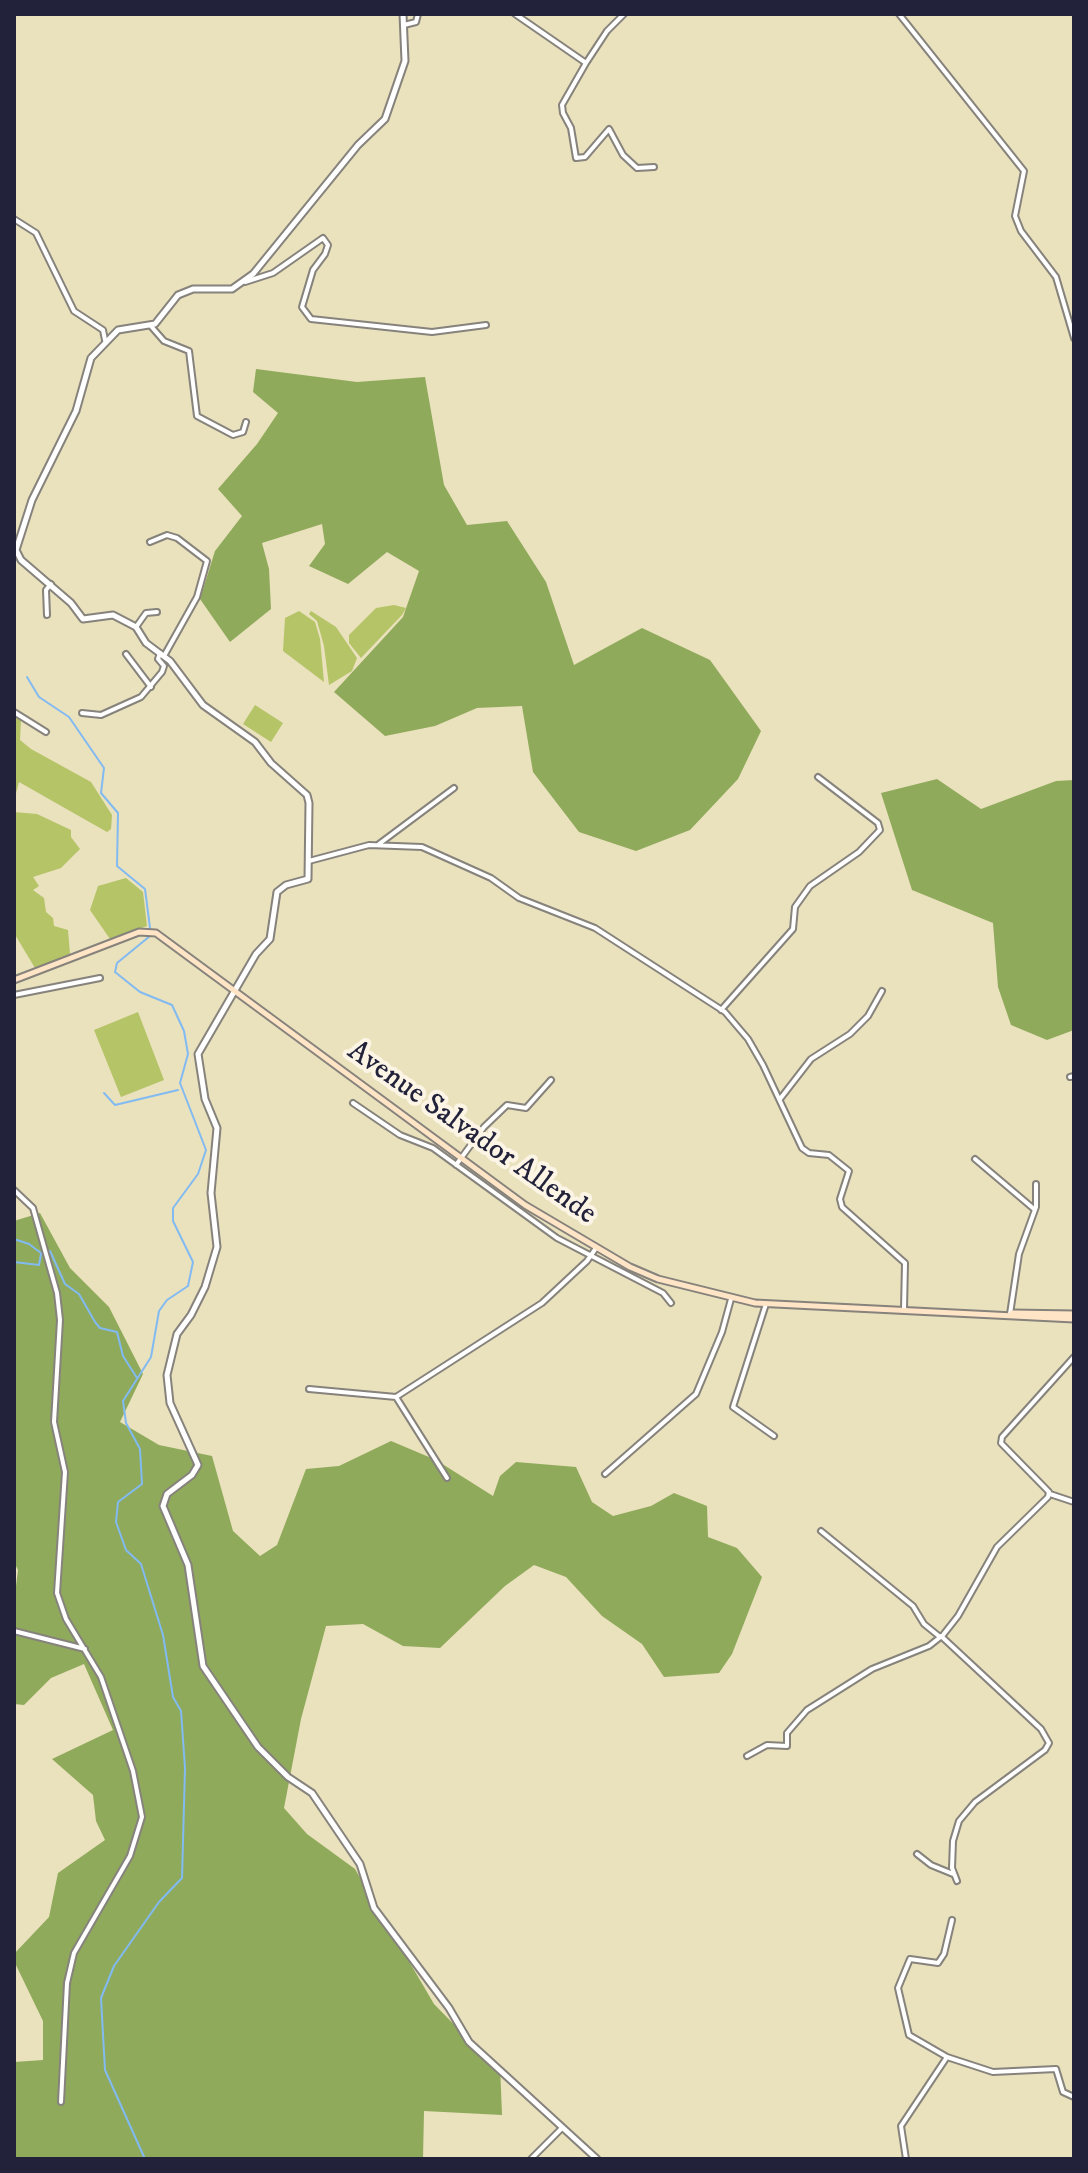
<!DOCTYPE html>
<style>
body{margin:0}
#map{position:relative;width:1088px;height:2173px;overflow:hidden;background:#eae1bd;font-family:"IM FELL DW Pica",serif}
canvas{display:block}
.frame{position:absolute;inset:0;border:16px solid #22223b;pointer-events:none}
</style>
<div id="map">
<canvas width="1088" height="2173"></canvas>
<div class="frame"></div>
</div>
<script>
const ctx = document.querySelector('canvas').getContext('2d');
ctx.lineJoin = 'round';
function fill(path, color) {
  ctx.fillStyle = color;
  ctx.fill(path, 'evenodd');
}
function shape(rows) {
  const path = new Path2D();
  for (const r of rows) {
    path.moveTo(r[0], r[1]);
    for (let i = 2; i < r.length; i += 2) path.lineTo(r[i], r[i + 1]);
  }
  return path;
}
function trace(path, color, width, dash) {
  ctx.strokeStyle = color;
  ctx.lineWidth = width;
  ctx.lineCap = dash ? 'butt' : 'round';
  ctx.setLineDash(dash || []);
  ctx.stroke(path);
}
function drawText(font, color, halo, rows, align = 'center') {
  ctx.font = font + ' "IM FELL DW Pica",serif';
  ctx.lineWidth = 8;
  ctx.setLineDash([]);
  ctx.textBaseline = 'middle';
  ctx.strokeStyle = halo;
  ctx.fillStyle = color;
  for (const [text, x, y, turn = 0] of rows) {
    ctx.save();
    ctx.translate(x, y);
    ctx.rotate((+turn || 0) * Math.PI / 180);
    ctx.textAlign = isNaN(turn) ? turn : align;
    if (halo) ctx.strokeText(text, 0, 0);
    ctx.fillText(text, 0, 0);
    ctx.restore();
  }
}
const green = shape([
 [394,605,406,608,402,615,361,658,349,643,349,635,376,608],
 [299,611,315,622,320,639,324,682,283,651,285,618],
 [311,611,336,627,357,658,352,671,329,685,324,646,317,621,309,614],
 [255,705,283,723,271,742,243,724],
 [14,716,21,720,20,740,31,749,91,782,112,815,111,829,107,832,19,782,14,801],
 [14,812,37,814,71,830,71,837,80,849,61,868,33,877,39,886,33,890,44,898,46,912,53,918,54,926,68,930,70,954,35,968,14,933],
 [126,878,143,892,147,926,110,939,90,910,98,886],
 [138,1012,164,1080,121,1097,94,1030]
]);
const forest = shape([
 [256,369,357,382,425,377,444,485,467,525,507,521,546,582,574,665,642,628,710,660,761,731,738,779,690,830,636,851,579,832,533,772,522,706,477,708,435,726,385,736,334,692,403,617,419,571,387,552,348,584,309,566,325,544,322,524,262,543,269,569,271,609,230,642,200,599,215,551,242,516,218,489,257,444,278,413,253,392],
 [937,779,981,809,1056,781,1074,780,1074,1030,1047,1040,1011,1025,998,987,993,923,912,890,881,793],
 [40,1213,70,1268,109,1307,143,1374,120,1422,159,1445,212,1456,233,1531,260,1556,277,1545,306,1469,339,1466,391,1441,436,1460,493,1496,500,1476,516,1462,576,1467,592,1502,613,1516,651,1506,674,1493,707,1506,708,1537,737,1548,762,1577,732,1654,719,1673,664,1677,642,1644,602,1616,566,1577,534,1565,505,1586,440,1648,403,1646,363,1624,326,1626,301,1719,284,1808,307,1834,355,1869,434,2004,477,2048,500,2065,502,2115,424,2111,423,2159,14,2159,14,2062,43,2060,43,2021,14,1961,14,1954,49,1917,58,1873,105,1840,96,1821,93,1795,52,1759,113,1730,84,1664,51,1678,24,1705,14,1704,14,1602,18,1570,14,1562,14,1221]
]);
const stream = shape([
 [27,677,39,697,69,717,104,768,101,793,118,813,117,866,145,889,150,928,150,936,117,963,115,972,140,992,172,1005,184,1031,188,1054,180,1083,206,1150,198,1174,173,1208,173,1221,193,1262,188,1286,167,1300,159,1311,151,1357,123,1401,126,1423,140,1449,142,1484,118,1502,116,1522,126,1550,141,1564,163,1635,173,1697,181,1711,185,1768,182,1878,159,1902,114,1966,101,1998,105,2070,145,2159],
 [104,1093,115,1105,178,1090],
 [14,1239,29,1244,41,1253],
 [14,1262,39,1265,41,1254,50,1251,65,1284,79,1294,95,1322,100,1328,117,1332,123,1356,137,1378]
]);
const minor = shape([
 [515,14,586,63],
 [624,14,607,31,586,63,562,105,563,113,571,128,576,158,585,157,609,129,623,155,637,168,654,167],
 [899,14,1024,171,1015,216,1021,231,1056,277,1074,338],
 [404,25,416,22,418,14],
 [14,219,36,233,74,311,103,330,105,340],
 [245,282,273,273,323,238,328,245,325,254,313,270,302,307,311,319,432,332,486,325],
 [150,325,164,341,189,351,197,416,233,435,243,432,246,422],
 [150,542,167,535,177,538,207,561,197,597,164,656],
 [47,615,46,590,51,584],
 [136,627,146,613,157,612],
 [126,654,151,687],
 [14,712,46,732],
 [82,713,101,715,141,697,162,672,164,666,158,659,160,653],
 [379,844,454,788],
 [309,861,369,845,422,847,491,878,519,898,595,928,725,1012,748,1039,763,1065,802,1148,809,1153,829,1155,849,1171,840,1199,842,1207,905,1263,904,1309],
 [14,995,100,978],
 [721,1010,793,929,795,907,810,886,859,852,880,830,878,823,818,777],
 [1070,1077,1074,1076],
 [780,1099,811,1059,850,1034,868,1016,882,991],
 [353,1103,400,1135,433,1148,557,1238,663,1293,671,1303],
 [975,1159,1034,1209],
 [456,1165,484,1127,507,1105,526,1108,551,1080],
 [14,1190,33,1208,57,1293,60,1320,54,1422,65,1472,57,1593,66,1619,101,1677,133,1771,142,1817,130,1856,74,1953,67,1983,61,2102],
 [766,1304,733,1407,774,1436],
 [1010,1314,1019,1254,1036,1207,1036,1184],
 [309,1389,396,1397],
 [605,1474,696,1394,722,1332,731,1299],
 [447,1478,396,1397,542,1303,587,1261,596,1248],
 [1050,1494,1074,1502],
 [821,1531,913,1606,924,1624,940,1637],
 [14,1631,85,1649],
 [941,1636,1041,1729,1049,1743,1045,1750,975,1802,959,1821,953,1841,952,1868,957,1881],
 [747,1756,767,1745,787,1746,787,1733,807,1710,872,1669,929,1646,943,1635,958,1616,997,1547,1048,1497,1049,1492,1001,1443,1002,1437,1074,1357],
 [917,1854,931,1865,953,1874],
 [952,1920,944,1954,938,1963,910,1959,898,1988,909,2035,947,2057,993,2072,1056,2069,1063,2092,1074,2097],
 [531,2159,562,2128],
 [906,2159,901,2126,947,2057]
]);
const tertiary = shape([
 [403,14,405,61,385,119,358,145,253,274,232,289,193,289,178,295,155,324,118,330,91,358,76,411,32,500,16,550,21,560,71,603,83,619,113,615,136,627,146,643,170,661,203,705,255,742,271,763,307,795,309,803,308,879,286,885,277,892,270,939,256,954,198,1054,205,1099,217,1128,211,1193,217,1247,205,1287,191,1315,177,1334,167,1375,170,1403,198,1465,192,1475,167,1494,163,1506,188,1565,203,1666,258,1747,288,1777,312,1793,360,1864,374,1908,449,2008,469,2042,597,2159]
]);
const secondary = shape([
 [14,980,139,932,156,933,525,1205,630,1267,658,1279,755,1303,1074,1319],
 [1012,1313,1074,1314]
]);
const streetNames = [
 ["Avenue Salvador Allende",471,1134,35]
];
fill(green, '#b4c466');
fill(forest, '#8faa5b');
trace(stream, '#82baf2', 2);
trace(minor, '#86827c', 8);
trace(tertiary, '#86827c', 9);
trace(secondary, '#86827c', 9);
trace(minor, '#fff', 4);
trace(tertiary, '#fff', 5);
trace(secondary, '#ffe4c6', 5);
drawText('30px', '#22223b', '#fcf5e5', streetNames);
</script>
